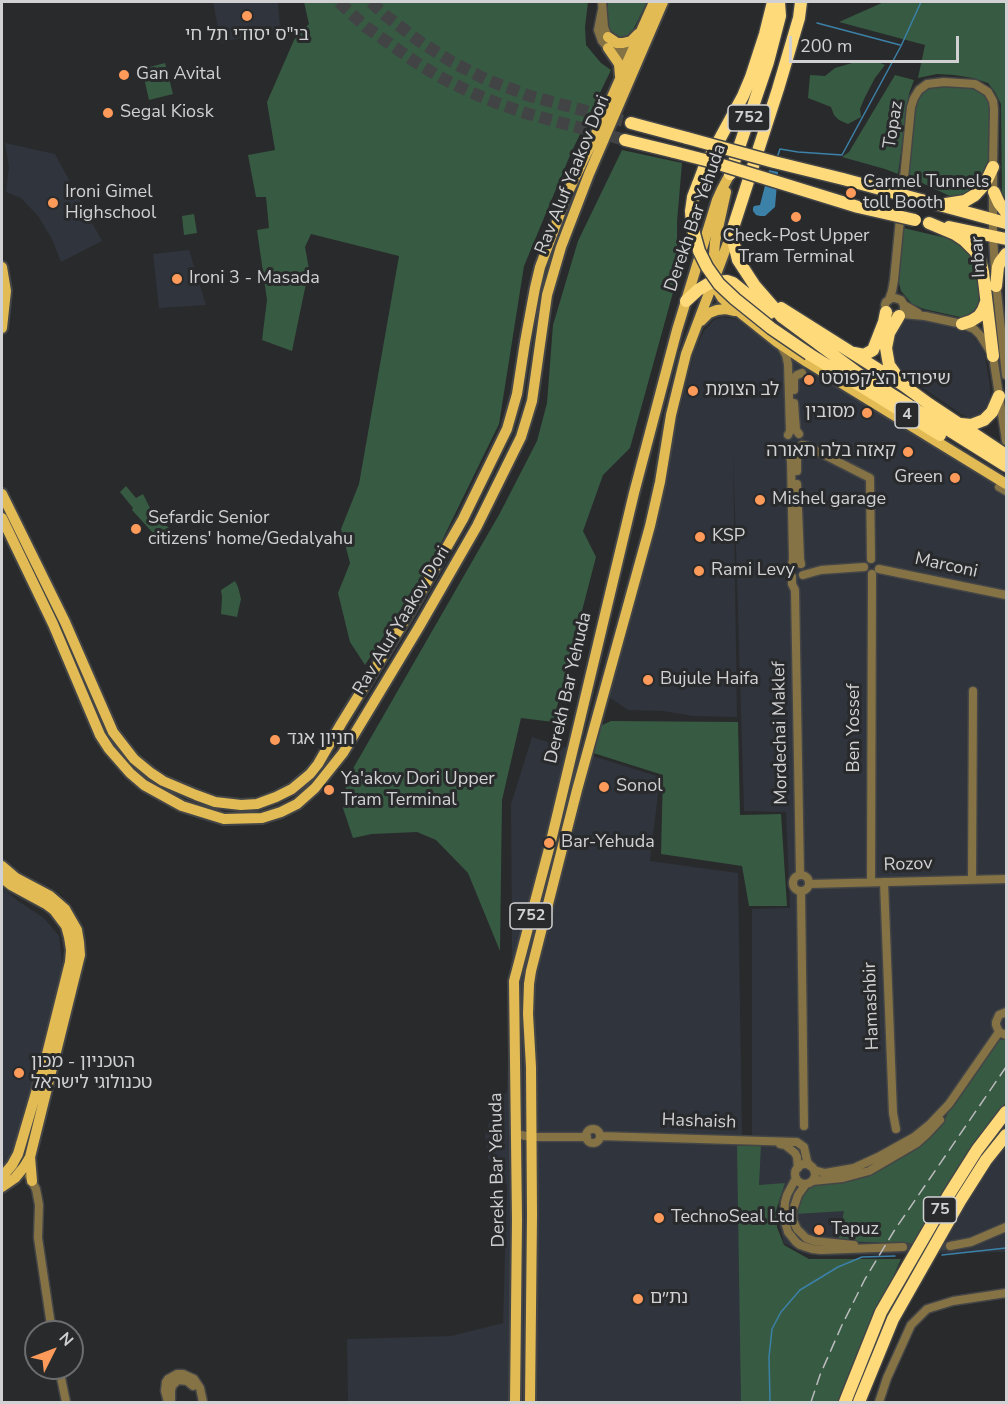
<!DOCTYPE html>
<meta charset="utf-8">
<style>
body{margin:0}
#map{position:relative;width:1008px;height:1404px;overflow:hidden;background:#292a2c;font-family:"Nunito Sans",sans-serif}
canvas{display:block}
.frame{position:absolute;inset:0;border:3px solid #d1d1d3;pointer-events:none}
.north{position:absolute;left:24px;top:1320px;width:60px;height:60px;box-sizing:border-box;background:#292a2c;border:2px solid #6c6d6f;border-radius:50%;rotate:48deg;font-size:16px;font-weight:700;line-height:24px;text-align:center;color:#d1d1d3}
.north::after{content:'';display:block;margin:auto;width:21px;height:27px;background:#ff9b5a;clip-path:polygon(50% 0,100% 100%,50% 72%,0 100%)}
.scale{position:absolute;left:789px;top:36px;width:170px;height:27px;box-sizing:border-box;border:3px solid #d1d1d3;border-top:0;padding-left:8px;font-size:18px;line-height:21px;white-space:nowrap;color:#d1d1d3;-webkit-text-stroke:4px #292a2c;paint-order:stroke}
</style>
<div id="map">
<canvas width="1008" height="1404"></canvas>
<div class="frame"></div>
<div class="north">N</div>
<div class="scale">200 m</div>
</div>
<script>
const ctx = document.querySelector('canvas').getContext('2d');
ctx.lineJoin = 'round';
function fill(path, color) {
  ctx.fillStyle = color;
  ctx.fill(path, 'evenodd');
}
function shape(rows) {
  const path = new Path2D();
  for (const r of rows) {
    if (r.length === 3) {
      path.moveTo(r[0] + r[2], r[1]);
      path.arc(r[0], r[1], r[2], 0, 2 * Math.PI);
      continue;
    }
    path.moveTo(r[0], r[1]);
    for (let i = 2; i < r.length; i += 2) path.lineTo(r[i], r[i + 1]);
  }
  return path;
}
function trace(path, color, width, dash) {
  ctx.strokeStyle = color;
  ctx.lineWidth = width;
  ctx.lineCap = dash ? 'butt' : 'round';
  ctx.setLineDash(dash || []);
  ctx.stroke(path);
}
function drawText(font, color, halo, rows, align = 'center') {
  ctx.font = font + ' "Nunito Sans","Noto Sans Hebrew",sans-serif';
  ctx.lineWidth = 6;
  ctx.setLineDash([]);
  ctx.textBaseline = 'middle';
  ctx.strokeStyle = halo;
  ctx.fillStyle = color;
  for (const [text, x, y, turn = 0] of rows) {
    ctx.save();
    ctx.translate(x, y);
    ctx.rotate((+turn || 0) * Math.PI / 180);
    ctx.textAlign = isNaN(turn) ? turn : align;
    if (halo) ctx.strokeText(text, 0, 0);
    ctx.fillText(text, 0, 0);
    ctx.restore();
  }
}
const built = shape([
 [213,2,278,2,280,28,221,43],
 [5,143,55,154,102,241,61,262,52,239,38,216,21,198,6,192,9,167],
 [189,250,206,305,159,308,153,254],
 [722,317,736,319,811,372,1006,490,1006,1252,830,1256,803,1253,784,1243,779,1224,785,1191,752,1192,752,909,790,908,786,812,744,811,733,449,737,717,693,716,663,711,628,710,609,697,694,353,704,331,714,320],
 [906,319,917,319,956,327,971,334,981,347,985,356,990,387,990,399,987,406,980,414,970,418,961,414,910,379,896,365,892,358,888,348,901,320],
 [532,737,660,777,650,861,738,873,746,1402,348,1402,347,1339,451,1336,503,1323,507,1185,499,1177,488,1158,485,1135,495,1105,507,1091,512,945,511,804],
 [2,887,18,901,44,918,59,936,62,960,60,984,14,1162,2,1172]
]);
const green = shape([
 [304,2,588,2,585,27,586,45,601,63,611,70,571,153,524,266,499,424,433,559,365,665,350,642,338,593,350,563,341,529,359,484,399,256,311,234,305,247,309,269,292,351,262,340,267,300,257,230,269,228,266,197,256,197,248,155,275,150,267,102,294,40,309,24],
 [608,2,647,2,631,34,628,37,619,36,612,32,609,28,607,21],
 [884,2,1006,2,1006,199,1002,193,1001,104,995,92,988,83,973,78,954,75,937,74,918,78,925,45,839,22],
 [878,62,885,65,875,78,865,97,860,109,861,117,848,124,839,120,834,115,831,107,808,98,810,75,825,76,835,68,852,63],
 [165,63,173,94,149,100,142,69],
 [895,75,914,80,909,94,898,174,885,169,842,157,849,152],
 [938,85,971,86,985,94,990,102,991,109,990,167,979,184,967,193,960,196,952,197,907,176,915,104,921,93,929,88],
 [622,150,682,163,677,222,677,278,630,448,603,475,583,531,596,557,553,722,521,718,502,800,500,951,468,873,436,840,417,832,372,834,353,838,343,808,347,779,500,513,537,441,547,403,553,325,578,241],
 [194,214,197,233,184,235,182,216],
 [903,228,951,239,960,244,968,252,977,270,981,287,978,304,975,311,971,314,965,317,960,317,924,309,912,304,901,291,899,283],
 [126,486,136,498,143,494,153,514,169,528,166,534,158,535,153,533,132,510,133,508,120,492],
 [235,581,238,587,241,599,237,617,221,614,222,597,221,590],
 [611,721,738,722,740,815,781,814,787,906,749,906,742,866,661,854,663,775,590,752,598,727],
 [1006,1039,1006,1102,917,1244,838,1241,844,1211,796,1214,800,1200,805,1191,813,1186,844,1182,860,1177,935,1131,946,1117,950,1108,998,1040],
 [761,1145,759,1185,785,1183,776,1211,777,1227,784,1245,809,1259,901,1259,838,1402,741,1402,737,1146]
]);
const water = shape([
 [769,170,778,172,775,207,765,216,760,216,756,215,753,211,753,208,754,206,760,205]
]);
const stream = shape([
 [817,23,900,45],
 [777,158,780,149,798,152,842,155,901,46,921,2],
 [942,1255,1006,1248],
 [770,1402,769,1357,772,1329,781,1312,800,1290,838,1267,862,1257,895,1256]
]);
const minorTunnel = shape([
 [903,1247,950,1246]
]);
const highwayTunnel = shape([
 [339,2,366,27,414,61,438,76,470,92,497,103,525,113,625,140],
 [371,2,385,15,419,41,452,62,485,79,530,96,631,123]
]);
const minor = shape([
 [602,2,604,27,608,37,614,43,631,53,636,57],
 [602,10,598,30,602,41,608,48,622,57,628,60,634,60],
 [993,169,993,236,995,270],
 [996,283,1006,375],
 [889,300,892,291,894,280,911,107,914,98,919,90,927,84,944,82,975,84,988,92,993,101,994,109,993,167],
 [904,305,904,311,899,316,890,316,886,312,885,305,886,302,891,298,895,298,901,300,904,305,918,313],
 [902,314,925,316,962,324,974,329,980,335,993,356,1006,441],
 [781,346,786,355,788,364,790,431,788,435],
 [794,390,794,378,797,375,802,373],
 [794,403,796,430,799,434],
 [802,445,807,446,870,478,871,559],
 [788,448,791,461,793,559,792,565],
 [797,471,797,454,799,449],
 [797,484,800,559,801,564],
 [999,487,1006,491],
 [879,569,1006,595],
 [803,575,821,570,864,567],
 [792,577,792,584,795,590,800,874],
 [801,883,8],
 [972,880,973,691],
 [871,882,872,574],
 [884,882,893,1113,896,1129],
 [809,884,1006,879],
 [801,891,804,1126],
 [1006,1012,999,1015,996,1022,996,1025,999,1032,1006,1035],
 [593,1136,7],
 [516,1134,531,1137,587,1137],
 [600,1136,797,1142,804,1147,807,1161,810,1166],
 [780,1144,785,1145,795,1153,797,1157,798,1168],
 [805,1174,10],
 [814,1170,825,1173,854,1168,878,1157,914,1137,930,1124,949,1104,999,1032],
 [29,1176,36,1189,39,1205,38,1238,52,1332],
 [796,1178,787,1195,785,1202,784,1218,788,1232,796,1242,800,1245,812,1249,821,1250,903,1247],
 [812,1181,843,1178,869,1171,917,1143,927,1134,940,1120],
 [806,1184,798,1195,793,1210,793,1220,797,1229,806,1238,814,1241,854,1245],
 [950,1246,971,1242,1006,1227],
 [59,1368,66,1402],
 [171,1399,171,1391,172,1386,178,1380,187,1381,193,1386],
 [168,1402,165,1391,166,1382,168,1379,177,1374,183,1374,194,1379,200,1388,203,1402],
 [879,1402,887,1378,911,1325,927,1309,953,1301,1006,1293]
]);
const major = shape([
 [608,37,617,43,623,43,631,41,638,34],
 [608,48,619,64,620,76],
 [726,192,715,242,713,266,714,285,722,298,777,342,807,362,1006,484],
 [2,267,6,291,2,328],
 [701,321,709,313,717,310,726,309,735,311],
 [2,494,65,622,113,732,134,759,151,773,163,781,196,795,215,802,241,805,257,804,276,797,292,789,310,774,318,764,341,724,405,620,463,519,507,429,517,394,525,342,535,288,540,267,568,192,593,140,654,2],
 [2,518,53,624,100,735,109,749,130,773,144,785,182,806,224,819,262,818,281,812,297,804,315,788,343,753,419,627,477,526,521,437,532,401,547,295,561,247,589,174,663,2],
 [2,866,16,878,50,896,65,909,77,930,79,942,80,955,30,1157,24,1167,15,1178,2,1187],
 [2,878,11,885,46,904,54,910,66,926,69,937,71,950,70,962,45,1062,18,1154,12,1165,2,1177],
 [30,1157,32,1181],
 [515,1402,517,1220,514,981,551,841,634,493,677,330,717,200,722,189,730,174],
 [530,1402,532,1215,531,1067,528,1014,529,984,531,971,577,790,650,526,660,482,671,415,686,354,732,232]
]);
const highway = shape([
 [801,2,799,18,778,89,733,228,733,240,738,260,755,286,782,317,859,374,1006,466],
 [631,123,687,138],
 [625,140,674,152],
 [730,174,768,62,780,16,779,2],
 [698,184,704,168,743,96,751,77,765,34,773,2],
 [994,192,999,203,1006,212],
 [921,200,1006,223],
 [946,204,965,201,975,195,985,184,993,167],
 [929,223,955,234,964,240,975,251,980,259,983,272,993,356],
 [949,227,1006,239],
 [996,286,998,267,1000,262,1006,254],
 [686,301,698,290,708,284,714,282,727,281,733,283,770,313],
 [781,308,903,385,929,404,1006,455],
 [962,324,971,321,979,316,983,310,986,302],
 [854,353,864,355,873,350,884,322,886,312],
 [809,354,940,435],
 [899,379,889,365,886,348,889,333,899,316],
 [961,424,971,425,984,420,992,412,999,396],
 [845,1402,881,1312,948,1196,977,1150,1006,1112],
 [859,1402,893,1319,960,1201,986,1160,1006,1135]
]);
const rail = shape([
 [811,1402,820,1375,842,1325,865,1279,894,1231,1006,1067]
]);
const highwayBridge = shape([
 [687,138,774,162,843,179,921,200],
 [674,152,709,161,858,207,915,220],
 [698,184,693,197,691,211,692,226,699,251,707,267,719,284,735,299,771,328,809,354]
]);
const markers = [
 [247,16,6,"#ff9b5a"],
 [124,75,6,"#ff9b5a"],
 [108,113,6,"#ff9b5a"],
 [851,193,6,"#ff9b5a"],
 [53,203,6,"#ff9b5a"],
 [796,217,6,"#ff9b5a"],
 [177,279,6,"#ff9b5a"],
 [809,380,6,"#ff9b5a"],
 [693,391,6,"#ff9b5a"],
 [867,413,6,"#ff9b5a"],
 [908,452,6,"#ff9b5a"],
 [955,478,6,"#ff9b5a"],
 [760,500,6,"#ff9b5a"],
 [136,529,6,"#ff9b5a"],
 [700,537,6,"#ff9b5a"],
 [699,571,6,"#ff9b5a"],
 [648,680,6,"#ff9b5a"],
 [275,740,6,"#ff9b5a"],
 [604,787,6,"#ff9b5a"],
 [329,790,6,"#ff9b5a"],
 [549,843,6,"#ff9b5a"],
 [19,1073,6,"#ff9b5a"],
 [659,1218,6,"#ff9b5a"],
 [819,1230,6,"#ff9b5a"],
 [638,1299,6,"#ff9b5a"]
];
const shields = [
 [749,118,42],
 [907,415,24],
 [531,916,42],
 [940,1210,33]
];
const shieldNames = [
 ["752",749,118],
 ["4",907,415],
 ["752",531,916],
 ["75",940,1210]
];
const poiNames = [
 ["בי\"ס יסודי תל חי",247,36,"center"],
 ["Gan Avital",136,75],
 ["Segal Kiosk",120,113],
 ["Carmel Tunnels",863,183],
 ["toll Booth",863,204],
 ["Ironi Gimel",65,193],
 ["Highschool",65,214],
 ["Check-Post Upper",796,237,"center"],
 ["Tram Terminal",796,258,"center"],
 ["Ironi 3 - Masada",189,279],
 ["שיפודי הצ'קפוסט",821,380],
 ["לב הצומת",705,391],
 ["מסובין",855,413,"right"],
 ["קאזה בלה תאורה",896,452,"right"],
 ["Green",943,478,"right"],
 ["Mishel garage",772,500],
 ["Sefardic Senior",148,519],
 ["citizens' home/Gedalyahu",148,540],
 ["KSP",712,537],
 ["Rami Levy",711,571],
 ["Bujule Haifa",660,680],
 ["חניון אגד",287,740],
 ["Ya'akov Dori Upper",341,780],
 ["Tram Terminal",341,801],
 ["Sonol",616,787],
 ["Bar-Yehuda",561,843],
 ["הטכניון - מכון",31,1063],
 ["טכנולוגי לישראל",31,1084],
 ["TechnoSeal Ltd",671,1218],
 ["Tapuz",831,1230],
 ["נת״ם",650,1299]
];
const streetNames = [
 ["Topaz",894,125,-81],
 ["Rav Aluf Yaakov Dori",573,175,-68],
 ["Derekh Bar Yehuda",696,218,-71],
 ["Inbar",979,257,-93],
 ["Marconi",946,566,12],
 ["Rav Aluf Yaakov Dori",402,621,-59],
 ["Derekh Bar Yehuda",569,688,-77],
 ["Ben Yossef",855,728,-90],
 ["Mordechai Maklef",781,733,-91],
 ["Rozov",908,865,-2],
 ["Hamashbir",872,1006,-92],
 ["Hashaish",699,1122,2],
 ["Derekh Bar Yehuda",498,1170,-91]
];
fill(built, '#30343c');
fill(green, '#375a42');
fill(water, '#3c81a7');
trace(stream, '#3c81a7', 1.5);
trace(minorTunnel, '#424345', 8, [8, 4]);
trace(highwayTunnel, '#424345', 12, [12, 6]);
trace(minor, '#444547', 11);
trace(major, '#444547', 14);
trace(highway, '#444547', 15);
trace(minor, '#857345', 8);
trace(major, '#e2bb54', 10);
trace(highway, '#feda7b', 12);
trace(rail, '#bbbbbd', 1.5, [12, 6]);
trace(highwayBridge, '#444547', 15, []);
trace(highwayBridge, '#feda7b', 12);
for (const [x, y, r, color] of markers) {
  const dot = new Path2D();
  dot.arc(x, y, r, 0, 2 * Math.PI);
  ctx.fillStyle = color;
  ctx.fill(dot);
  trace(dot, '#292a2c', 2);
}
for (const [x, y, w] of shields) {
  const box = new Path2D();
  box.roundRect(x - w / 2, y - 13, w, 26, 4.5);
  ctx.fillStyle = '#292a2c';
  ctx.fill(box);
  trace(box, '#d1d1d3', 1.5);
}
drawText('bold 16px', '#d1d1d3', null, shieldNames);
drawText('18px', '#d1d1d3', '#292a2c', poiNames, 'left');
drawText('18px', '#d1d1d3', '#292a2c', streetNames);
</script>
